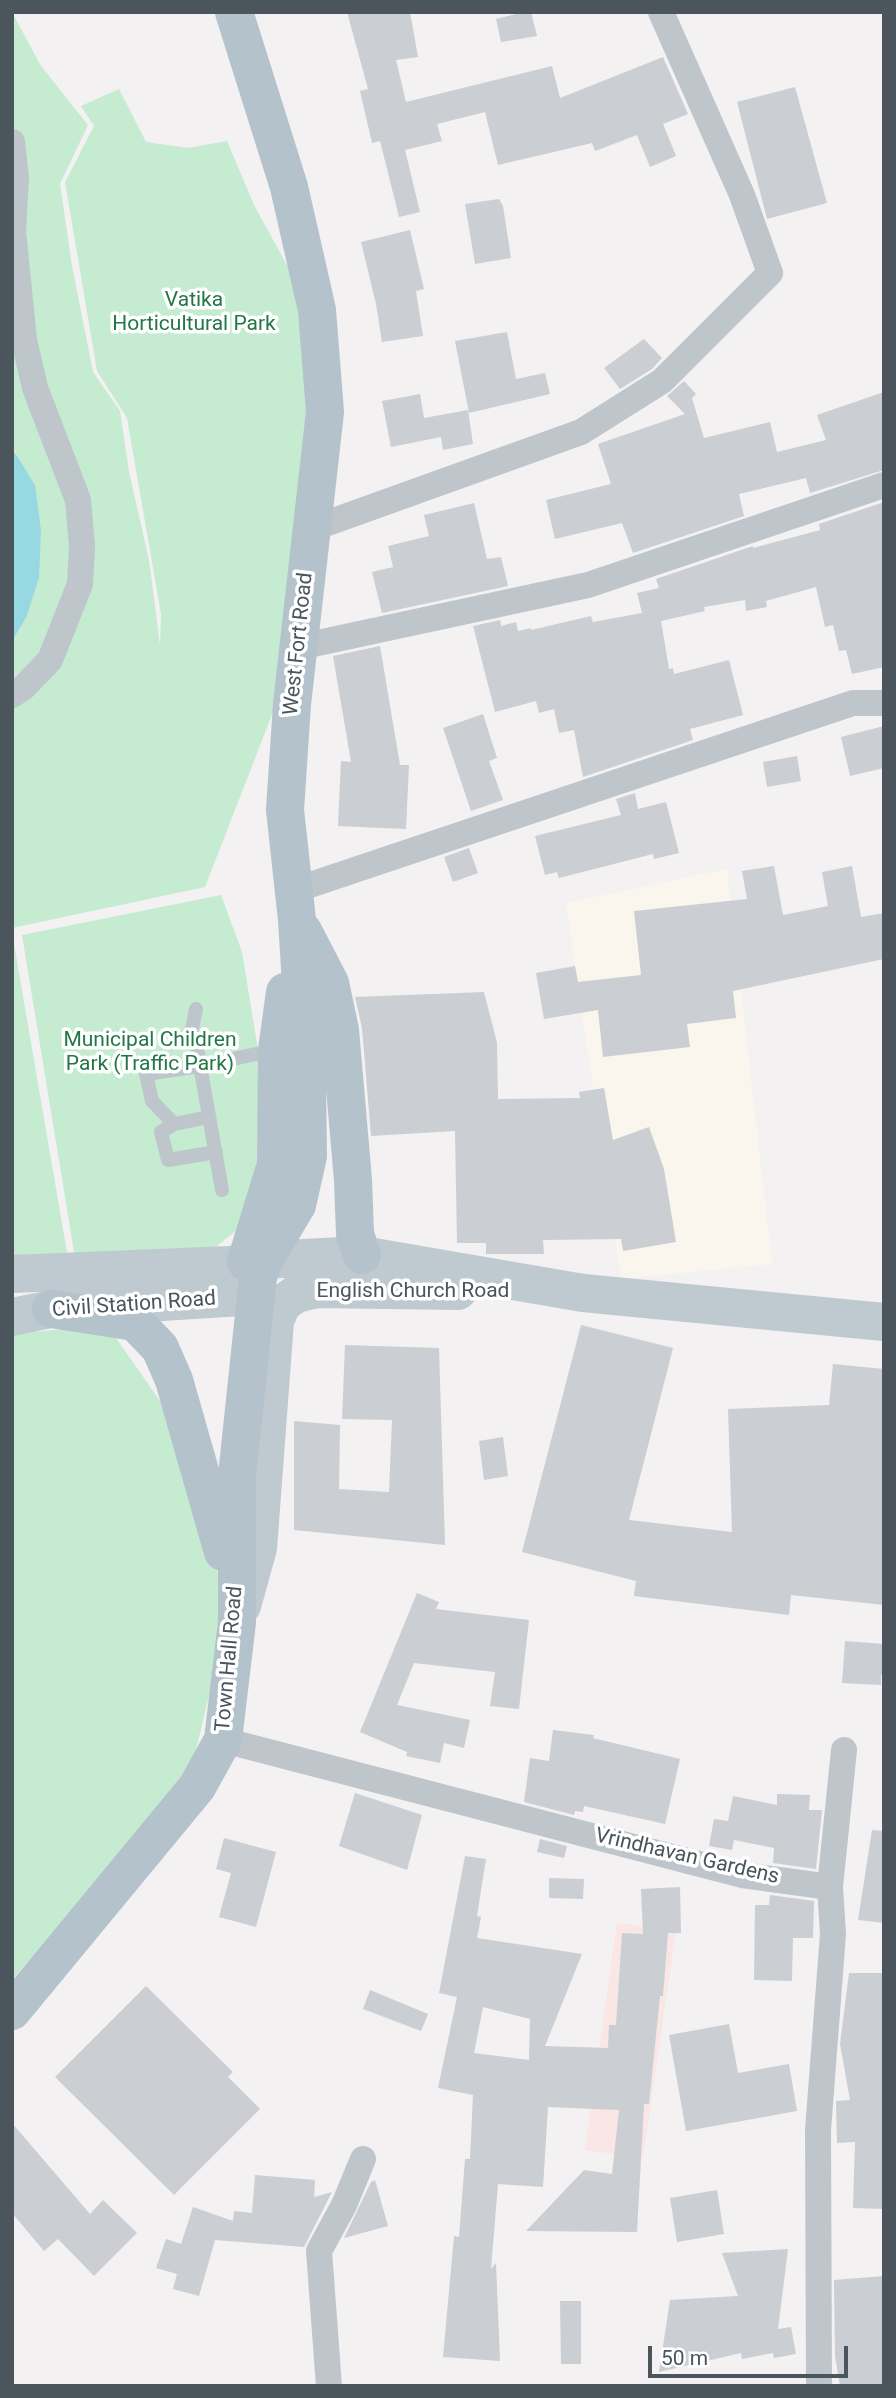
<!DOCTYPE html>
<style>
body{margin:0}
#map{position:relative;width:896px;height:2398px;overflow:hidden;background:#f3f1f1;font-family:Roboto,sans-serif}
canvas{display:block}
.frame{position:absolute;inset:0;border:14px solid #4b555c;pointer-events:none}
.scale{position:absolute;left:648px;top:2346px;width:200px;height:32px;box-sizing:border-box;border:4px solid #4b555c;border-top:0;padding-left:9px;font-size:21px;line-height:24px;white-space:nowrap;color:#4b555c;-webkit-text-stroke:5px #fff;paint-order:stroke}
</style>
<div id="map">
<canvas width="896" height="2398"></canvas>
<div class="frame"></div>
<div class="scale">50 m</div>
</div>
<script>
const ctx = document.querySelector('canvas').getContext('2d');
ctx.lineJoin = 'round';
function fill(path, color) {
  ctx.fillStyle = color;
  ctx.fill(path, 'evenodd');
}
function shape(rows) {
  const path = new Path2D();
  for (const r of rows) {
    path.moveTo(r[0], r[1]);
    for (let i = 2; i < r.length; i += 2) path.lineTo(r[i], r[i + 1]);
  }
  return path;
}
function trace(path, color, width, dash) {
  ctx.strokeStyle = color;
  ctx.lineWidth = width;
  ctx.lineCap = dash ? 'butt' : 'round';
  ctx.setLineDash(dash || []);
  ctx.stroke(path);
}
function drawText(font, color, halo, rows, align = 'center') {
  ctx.font = font + ' Roboto,sans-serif';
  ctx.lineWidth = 7;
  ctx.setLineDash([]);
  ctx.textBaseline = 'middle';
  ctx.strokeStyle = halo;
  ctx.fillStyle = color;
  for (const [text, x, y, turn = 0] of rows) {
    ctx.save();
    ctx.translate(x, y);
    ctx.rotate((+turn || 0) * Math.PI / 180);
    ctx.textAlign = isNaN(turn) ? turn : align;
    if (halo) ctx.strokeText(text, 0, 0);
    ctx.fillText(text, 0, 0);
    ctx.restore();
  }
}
const commercial = shape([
 [727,869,772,1264,621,1279,566,903]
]);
const medical = shape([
 [617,1923,676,1931,643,2158,585,2150]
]);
const green = shape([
 [12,12,41,66,88,125,60,184,72,266,93,372,120,411,129,472,149,560,160,645,161,614,127,418,97,371,65,182,94,126,81,106,119,89,146,142,188,148,227,141,254,205,300,289,320,416,280,694,205,887,12,928,12,641,26,618,16,452,12,448],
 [221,895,242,952,260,1062,257,1161,237,1230,197,1262,78,1276,22,935],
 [12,932,71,1276,12,1283],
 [107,1325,162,1404,212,1534,218,1576,220,1651,190,1774,12,1980,12,1334]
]);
const water = shape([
 [12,448,35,485,41,531,39,578,26,618,12,641]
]);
const building = shape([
 [347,12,410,12,418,57,396,60,406,102,552,66,560,98,663,57,688,114,663,124,676,156,650,167,637,135,595,151,592,143,498,165,485,112,437,124,442,141,405,150,420,212,399,217,380,141,372,143,360,91,368,89],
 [524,12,531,12,537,36,501,42,496,19],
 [795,87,827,203,767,219,737,102],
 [499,199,503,206,511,258,475,264,465,204],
 [410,230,424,289,416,291,423,336,382,342,376,304,361,242],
 [507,332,516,379,545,373,550,394,469,413,455,341],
 [644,339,662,358,652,369,620,389,604,368],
 [684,381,696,394,692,398,704,438,770,422,777,452,826,440,817,415,884,392,884,470,810,493,806,478,739,494,744,516,633,553,622,523,555,539,546,500,611,484,598,444,685,414,667,396],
 [420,394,424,418,468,410,473,444,443,450,441,437,391,447,382,401],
 [884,502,884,667,852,674,846,650,839,651,833,625,825,627,816,587,766,601,767,607,746,611,745,600,704,607,705,611,661,621,669,669,673,668,674,674,729,660,743,715,690,729,693,740,583,777,574,730,559,733,554,709,539,713,536,701,495,712,473,626,500,620,501,626,516,622,518,631,531,628,531,630,591,616,593,622,642,613,637,593,659,588,656,579,753,546,753,548,820,530,819,524],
 [474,503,487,559,501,557,508,586,382,613,372,572,393,567,388,546,429,536,424,515],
 [380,646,400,765,409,765,406,829,338,826,341,761,351,762,333,656],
 [483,714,497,758,489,761,503,800,471,811,443,728],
 [884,726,884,768,850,776,841,737],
 [797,756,801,781,767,787,763,762],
 [635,793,638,809,666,802,679,853,654,859,653,854,559,878,557,872,545,875,535,836,621,815,616,799],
 [469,848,478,873,453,882,444,857],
 [774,866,783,915,828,906,822,872,852,866,861,917,884,913,884,959,733,991,736,1018,687,1024,690,1047,603,1057,598,1010,544,1019,536,973,575,966,578,982,641,975,634,911,747,899,742,871],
 [484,992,497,1043,498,1099,580,1098,579,1092,604,1088,613,1140,649,1127,664,1169,676,1242,623,1251,621,1239,543,1240,544,1254,486,1254,486,1243,457,1243,455,1131,371,1136,362,1028,355,997],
 [581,1325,673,1348,629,1520,732,1532,728,1409,829,1405,833,1364,884,1369,884,1605,791,1595,789,1615,634,1596,636,1581,522,1552],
 [345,1345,439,1348,445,1545,294,1530,294,1421,340,1425,339,1489,389,1492,392,1420,342,1419],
 [503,1437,508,1476,484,1480,479,1441],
 [417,1593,439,1602,436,1609,529,1620,519,1709,490,1706,495,1672,414,1663,397,1705,470,1720,464,1748,444,1743,440,1763,406,1756,407,1752,360,1732],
 [845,1641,884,1644,884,1675,881,1675,881,1685,842,1683],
 [553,1730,594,1735,593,1738,680,1759,665,1824,584,1806,583,1812,575,1811,574,1815,524,1802,530,1758,549,1761],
 [355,1793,422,1815,407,1870,339,1846],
 [777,1794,810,1795,809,1810,822,1810,816,1869,773,1863,774,1848,734,1840,732,1850,709,1846,714,1819,728,1821,733,1796,777,1805],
 [872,1830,884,1831,884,1923,858,1920],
 [224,1838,276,1852,256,1927,219,1917,231,1873,216,1869],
 [540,1839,567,1846,564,1858,537,1852],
 [465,1856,486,1859,477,1916,481,1917,477,1938,582,1954,545,2046,608,2048,609,2025,616,2025,622,1933,643,1934,641,1889,680,1887,681,1933,668,1933,663,1996,660,1996,649,2104,644,2104,637,2232,526,2231,584,2170,612,2174,619,2110,548,2107,543,2187,498,2184,491,2269,496,2263,500,2361,443,2357,454,2236,459,2237,465,2159,470,2159,473,2095,438,2088,457,1997,439,1993],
 [483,2007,530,2019,529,2060,474,2053],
 [549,1878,584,1879,583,1899,549,1898],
 [770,1895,814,1901,813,1938,793,1938,792,1981,754,1980,755,1905,769,1905],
 [849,1973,884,1973,882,2209,853,2208,855,2142,837,2143,836,2101,850,2100,840,2044],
 [146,1986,233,2072,228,2077,260,2109,174,2195,55,2077],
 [370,1990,428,2014,421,2031,363,2009],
 [729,2024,738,2073,789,2064,797,2111,686,2131,669,2035],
 [12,2123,90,2214,103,2200,137,2233,94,2276,58,2239,44,2251,12,2213],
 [255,2175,315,2180,314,2197,332,2192,304,2247,215,2240,199,2296,173,2289,177,2274,156,2268,166,2239,181,2244,193,2207,233,2221,234,2211,252,2213],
 [375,2180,388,2226,344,2238,371,2182],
 [717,2190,724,2234,677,2242,670,2198],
 [788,2249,778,2329,791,2327,796,2354,774,2358,773,2353,742,2359,741,2353,659,2372,670,2300,738,2296,722,2253],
 [884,2276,884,2386,840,2386,835,2356,834,2280],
 [560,2301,581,2301,581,2364,561,2364]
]);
const lane = shape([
 [196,1009,191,1034,197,1048,222,1190],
 [209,1117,174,1124,161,1132,168,1160,216,1152],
 [174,1124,152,1101,146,1074,200,1066,275,1050]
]);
const street = shape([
 [12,142,16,178,13,231,24,340,35,388,78,500,82,546,80,584,50,660,23,688,12,695],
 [311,529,581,432,662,381,770,273,742,195,661,12],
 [299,647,588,585,884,485],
 [292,891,853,703,884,703],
 [223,1740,742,1875,830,1887,833,1934,818,2130,819,2386],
 [830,1887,844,1750],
 [329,2386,319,2251,344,2205,363,2159]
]);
const secondary = shape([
 [12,1274,230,1265,264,1260,362,1255,583,1293,884,1322],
 [12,1317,51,1309,257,1296],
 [242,1606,258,1548,275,1321,282,1304,296,1294,316,1289,458,1291]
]);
const primary = shape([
 [303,931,330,983,340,1030,353,1180,355,1234,362,1255],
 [246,1262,276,1164,277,1050,285,992],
 [51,1309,135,1322,160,1348,174,1380,223,1552],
 [12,2011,197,1787,223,1740,237,1622,237,1476,258,1277,264,1260,297,1205,308,1156,307,1081,297,920,285,810,292,704,325,412,317,310,289,187,234,12]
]);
const parkNames = [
 ["Vatika",194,301],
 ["Horticultural Park",194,325],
 ["Municipal Children",150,1041],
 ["Park (Traffic Park)",150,1065]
];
const streetNames = [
 ["West Fort Road",299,644,-84],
 ["English Church Road",413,1292],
 ["Civil Station Road",134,1305,-4],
 ["Town Hall Road",230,1659,-85],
 ["Vrindhavan Gardens",687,1857,13]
];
fill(commercial, '#fbf6ed');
fill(medical, '#f9e6e5');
fill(green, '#c5ebd1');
fill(water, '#97d9e3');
fill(building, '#cbced3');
trace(lane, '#bec6cc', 14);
trace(street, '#bec6cc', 26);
trace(secondary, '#bfc9d0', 38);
trace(primary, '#b4c2cc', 38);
drawText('21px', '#237746', '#fff', parkNames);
drawText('21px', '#4b555c', '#fff', streetNames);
</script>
